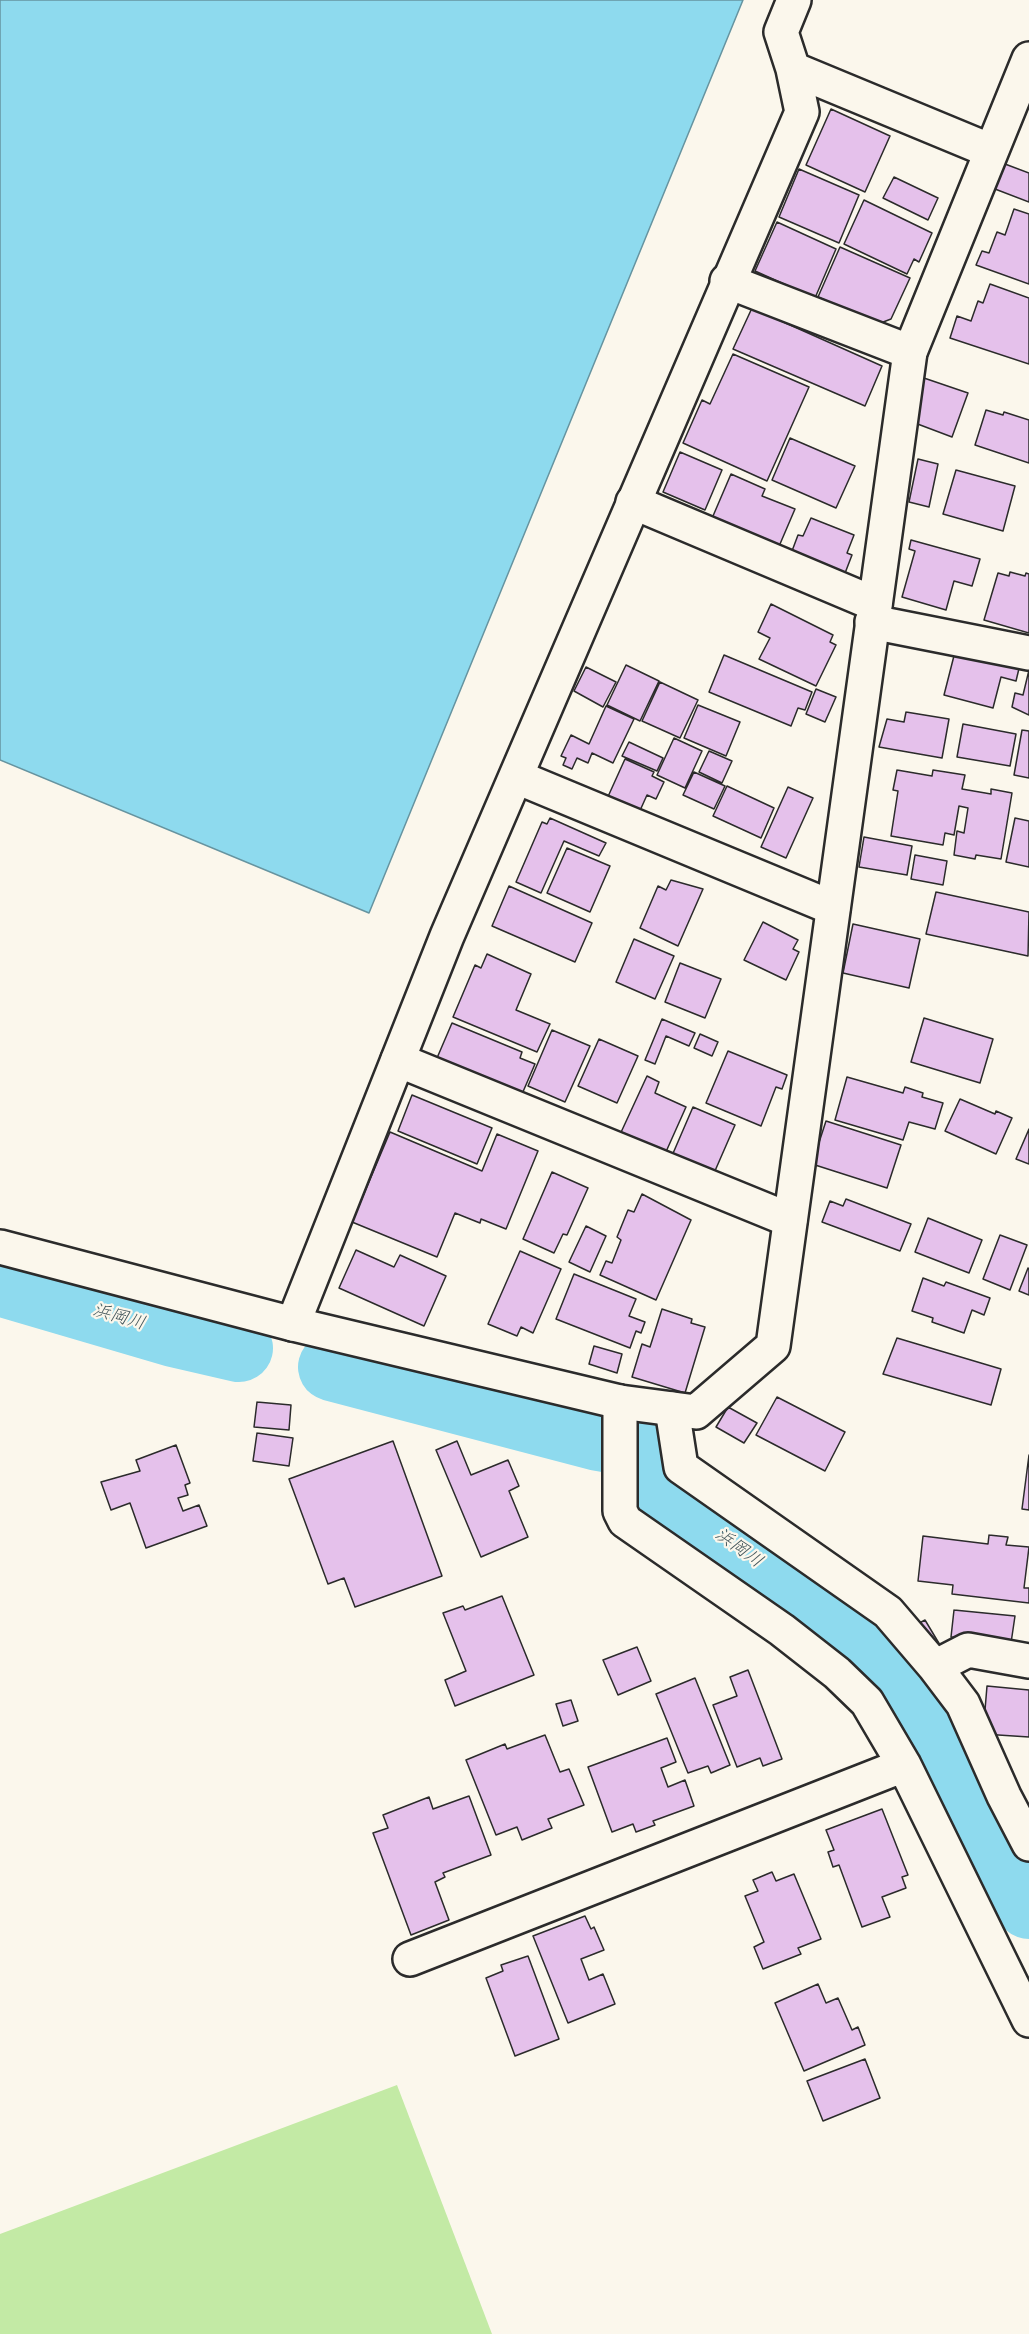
<!DOCTYPE html>
<meta charset="utf-8">
<style>
body{margin:0}
canvas{display:block;background:#fbf7ec}
</style>
<canvas width="1029" height="2334"></canvas>
<script>
const ctx = document.querySelector('canvas').getContext('2d');
ctx.lineJoin = 'round';
function fill(path, color) {
  ctx.fillStyle = color;
  ctx.fill(path, 'evenodd');
}
function shape(rows) {
  const path = new Path2D();
  for (const r of rows) {
    path.moveTo(r[0], r[1]);
    for (let i = 2; i < r.length; i += 2) path.lineTo(r[i], r[i + 1]);
  }
  return path;
}
function trace(path, color, width, dash) {
  ctx.strokeStyle = color;
  ctx.lineWidth = width;
  ctx.lineCap = dash ? 'butt' : 'round';
  ctx.setLineDash(dash || []);
  ctx.stroke(path);
}
function drawText(font, color, halo, rows, align = 'center') {
  ctx.font = font + ' "Playpen Sans","Klee One",sans-serif';
  ctx.lineWidth = 4.5;
  ctx.setLineDash([]);
  ctx.textBaseline = 'middle';
  ctx.strokeStyle = halo;
  ctx.fillStyle = color;
  for (const [text, x, y, turn = 0] of rows) {
    ctx.save();
    ctx.translate(x, y);
    ctx.rotate((+turn || 0) * Math.PI / 180);
    ctx.textAlign = isNaN(turn) ? turn : align;
    if (halo) ctx.strokeText(text, 0, 0);
    ctx.fillText(text, 0, 0);
    ctx.restore();
  }
}
const green = shape([
 [397,2085,492,2334,0,2334,0,2234]
]);
const water = shape([
 [0,0,743,0,369,913,0,760,0,0]
]);
const river = shape([
 [0,1282,174,1333,239,1348],
 [332,1367,599,1437,645,1445,659,1490,847,1627,896,1679,994,1831,1029,1905]
]);
const building = shape([
 [831,109,890,136,865,192,806,165,831,109],
 [1005,164,1029,173,1029,202,995,189,1005,164],
 [799,169,859,195,839,243,779,217,799,169],
 [894,177,938,198,928,220,883,198,894,177],
 [864,200,932,233,919,262,914,259,907,274,844,244,864,200],
 [1014,209,1029,214,1029,284,976,265,982,251,989,253,997,232,1005,235,1014,209],
 [777,222,836,249,815,298,755,271,777,222],
 [840,247,910,278,891,319,878,324,818,297,840,247],
 [990,284,1029,298,1029,364,950,338,957,316,971,321,978,301,983,303,990,284],
 [752,308,882,366,865,406,733,349,752,308],
 [733,354,809,387,767,481,683,443,702,400,710,404,733,354],
 [921,377,968,393,952,437,907,420,921,377],
 [986,410,1003,415,1004,412,1029,420,1029,463,975,445,986,410],
 [790,438,855,466,836,508,772,480,790,438],
 [680,452,722,470,705,510,663,492,680,452],
 [918,459,938,464,929,507,909,502,918,459],
 [956,470,1015,486,1003,531,943,514,956,470],
 [731,474,765,489,762,496,795,509,777,551,710,523,731,474],
 [811,518,854,535,847,553,852,555,842,581,789,559,798,535,803,536,811,518],
 [911,540,980,559,972,586,954,581,946,610,902,597,915,551,909,549,911,540],
 [1010,572,1025,576,1026,573,1029,574,1029,633,984,620,998,573,1009,576,1010,572],
 [771,604,833,635,830,642,836,645,816,686,759,659,770,638,758,632,771,604],
 [958,640,1022,656,1016,681,1001,677,993,708,944,695,958,640],
 [724,655,812,692,805,710,798,708,791,726,709,692,724,655],
 [626,665,659,681,640,721,607,705,626,665],
 [586,667,616,682,603,707,574,691,586,667],
 [1029,670,1029,715,1012,707,1015,693,1023,695,1029,670],
 [660,682,698,700,680,738,642,721,660,682],
 [816,689,836,697,825,722,806,714,816,689],
 [698,705,740,722,726,756,684,738,698,705],
 [606,706,634,719,613,763,592,753,588,763,577,758,572,769,563,765,566,758,561,756,571,735,589,744,606,706],
 [906,712,949,719,942,758,879,747,887,719,904,722,906,712],
 [963,724,1016,734,1010,766,957,757,963,724],
 [1022,730,1029,731,1029,778,1014,775,1022,730],
 [674,738,702,751,685,788,657,775,674,738],
 [629,742,663,758,657,771,622,756,629,742],
 [709,751,732,761,722,783,699,772,709,751],
 [625,759,654,772,652,776,664,782,656,799,647,795,638,815,606,801,625,759],
 [897,770,932,776,933,770,965,775,962,789,991,794,991,789,1012,793,1001,859,976,855,975,859,954,855,957,831,964,833,968,808,959,806,954,835,945,833,943,845,891,836,898,791,893,790,897,770],
 [694,772,725,786,714,809,683,795,694,772],
 [727,786,774,808,761,838,713,816,727,786],
 [788,787,813,798,786,858,761,847,788,787],
 [550,818,606,843,599,856,564,841,541,893,516,882,542,822,547,824,550,818],
 [1015,818,1029,821,1029,867,1006,862,1015,818],
 [864,837,912,846,907,875,859,867,864,837],
 [567,848,610,866,590,912,547,893,567,848],
 [915,855,947,861,943,885,911,879,915,855],
 [671,880,703,889,678,946,640,928,658,886,666,890,671,880],
 [509,886,592,923,575,962,492,926,509,886],
 [936,892,1029,912,1028,956,926,934,936,892],
 [763,922,798,940,793,949,799,952,786,980,744,960,763,922],
 [853,924,920,939,909,988,843,973,853,924],
 [634,939,674,956,655,999,616,982,634,939],
 [487,954,531,974,516,1010,550,1024,537,1052,453,1017,475,965,481,968,487,954],
 [680,963,721,979,705,1018,665,1002,680,963],
 [924,1018,993,1039,980,1083,911,1062,924,1018],
 [662,1019,695,1033,689,1046,666,1036,655,1064,645,1060,662,1019],
 [452,1023,522,1052,520,1058,535,1064,519,1101,439,1065,441,1060,437,1058,452,1023],
 [552,1030,590,1046,565,1102,528,1086,552,1030],
 [700,1034,718,1042,712,1056,694,1048,700,1034],
 [599,1039,638,1056,617,1103,578,1086,599,1039],
 [728,1051,787,1075,782,1089,776,1087,761,1126,706,1103,728,1051],
 [647,1076,659,1082,655,1093,686,1107,665,1154,617,1141,647,1076],
 [847,1077,903,1093,905,1087,923,1093,922,1097,943,1103,935,1129,909,1122,903,1140,835,1120,847,1077],
 [412,1095,492,1128,477,1164,398,1131,412,1095],
 [960,1099,995,1114,996,1111,1012,1118,996,1154,945,1131,960,1099],
 [693,1107,735,1125,711,1180,671,1158,693,1107],
 [826,1121,901,1145,887,1188,812,1164,826,1121],
 [1029,1129,1029,1164,1016,1159,1029,1129],
 [390,1132,482,1171,497,1134,538,1151,506,1229,481,1219,480,1223,455,1213,437,1257,352,1222,390,1132],
 [552,1172,588,1188,567,1235,563,1234,554,1253,523,1239,552,1172],
 [642,1194,691,1220,656,1300,600,1275,606,1261,612,1263,621,1240,617,1237,628,1210,634,1212,642,1194],
 [846,1199,911,1224,900,1251,822,1222,830,1201,843,1206,846,1199],
 [928,1218,982,1240,969,1273,915,1252,928,1218],
 [586,1226,606,1236,590,1272,569,1262,586,1226],
 [1000,1235,1027,1245,1010,1290,983,1279,1000,1235],
 [356,1250,394,1267,400,1255,446,1276,424,1326,339,1288,356,1250],
 [520,1251,561,1269,533,1333,521,1327,517,1336,488,1324,520,1251],
 [1028,1268,1029,1269,1029,1295,1019,1291,1028,1268],
 [574,1274,636,1299,629,1316,645,1322,641,1333,636,1331,630,1348,556,1319,574,1274],
 [923,1278,944,1286,946,1282,990,1298,984,1315,972,1310,964,1333,932,1322,933,1318,912,1311,923,1278],
 [662,1309,692,1319,691,1323,705,1327,685,1393,632,1377,642,1344,650,1347,662,1309],
 [897,1338,1001,1369,991,1405,883,1374,897,1338],
 [594,1346,622,1354,617,1373,589,1364,594,1346],
 [777,1397,845,1432,825,1471,756,1435,777,1397],
 [257,1402,291,1405,289,1430,254,1427,257,1402],
 [728,1407,757,1423,744,1443,716,1427,728,1407],
 [257,1433,293,1438,289,1466,253,1461,257,1433],
 [393,1441,442,1576,355,1607,344,1578,328,1584,289,1479,393,1441],
 [457,1441,471,1475,508,1460,519,1486,509,1491,528,1537,481,1557,436,1450,457,1441],
 [176,1445,190,1483,185,1485,188,1495,178,1498,183,1511,199,1505,207,1526,146,1548,130,1503,111,1510,101,1482,140,1471,136,1460,176,1445],
 [1029,1455,1029,1510,1022,1509,1029,1455],
 [989,1535,1008,1537,1006,1545,1029,1547,1024,1588,1029,1588,1029,1603,952,1594,953,1585,918,1581,923,1536,988,1544,989,1535],
 [502,1596,534,1675,455,1706,445,1680,466,1671,443,1613,463,1606,465,1610,502,1596],
 [954,1610,1015,1616,1011,1643,951,1637,954,1610],
 [925,1620,940,1645,928,1653,912,1627,925,1620],
 [637,1647,651,1681,618,1695,603,1660,637,1647],
 [748,1670,782,1759,763,1766,760,1758,737,1767,713,1705,737,1696,730,1677,748,1670],
 [695,1678,730,1765,711,1773,708,1766,688,1773,656,1694,695,1678],
 [987,1686,1029,1690,1029,1737,983,1734,987,1686],
 [571,1700,578,1721,563,1726,556,1704,571,1700],
 [545,1735,560,1772,569,1769,584,1805,548,1819,552,1828,522,1840,517,1827,496,1835,466,1760,505,1744,507,1749,545,1735],
 [667,1738,676,1762,661,1768,668,1787,685,1780,694,1806,653,1821,655,1825,636,1832,633,1824,612,1832,588,1767,667,1738],
 [469,1796,491,1855,443,1873,445,1877,435,1882,449,1920,411,1935,373,1833,388,1828,383,1815,429,1797,433,1809,469,1796],
 [882,1809,908,1875,902,1877,906,1888,882,1897,890,1917,862,1927,839,1865,833,1867,828,1852,834,1850,826,1830,882,1809],
 [772,1872,776,1881,794,1874,821,1939,798,1948,801,1954,763,1969,754,1947,764,1942,745,1896,758,1891,753,1880,772,1872],
 [585,1916,591,1929,594,1927,604,1950,581,1959,589,1980,603,1974,615,2004,568,2023,533,1936,585,1916],
 [528,1956,559,2039,515,2056,486,1978,503,1971,501,1965,528,1956],
 [818,1984,826,2003,838,1998,852,2030,858,2027,865,2045,804,2071,775,2003,818,1984],
 [865,2059,880,2098,823,2121,807,2081,865,2059]
]);
const minor = shape([
 [727,281,910,352],
 [633,502,875,604],
 [872,622,1029,653],
 [517,777,833,908],
 [398,1060,790,1220],
 [0,1247,293,1324],
 [620,1402,620,1511,625,1521,782,1630,837,1673,867,1702,904,1765,1029,2020],
 [672,1409,681,1467,888,1612,935,1667,963,1704,1004,1796,1029,1844],
 [935,1667,968,1650,1029,1661],
 [410,1959,904,1765]
]);
const tertiary = shape([
 [794,0,781,32,793,69,991,151],
 [793,69,802,112,447,936,293,1324,620,1402,696,1412,773,1346,910,352,1029,59]
]);
const waterNames = [
 ["浜岡川",119,1317,16],
 ["浜岡川",739,1548,36]
];
fill(green, '#c3eaa5');
fill(water, '#8edaee');
trace(water, '#6694a0', 1.5);
trace(river, '#8edaee', 68);
fill(building, '#e5c1eb');
trace(building, '#2b2b2b', 1.5);
trace(minor, '#2b2b2b', 38);
trace(tertiary, '#2b2b2b', 38);
trace(minor, '#fbf7ec', 33);
trace(tertiary, '#fbf7ec', 33);
drawText('italic 18px', '#44575c', '#fbf7ec', waterNames);
</script>
